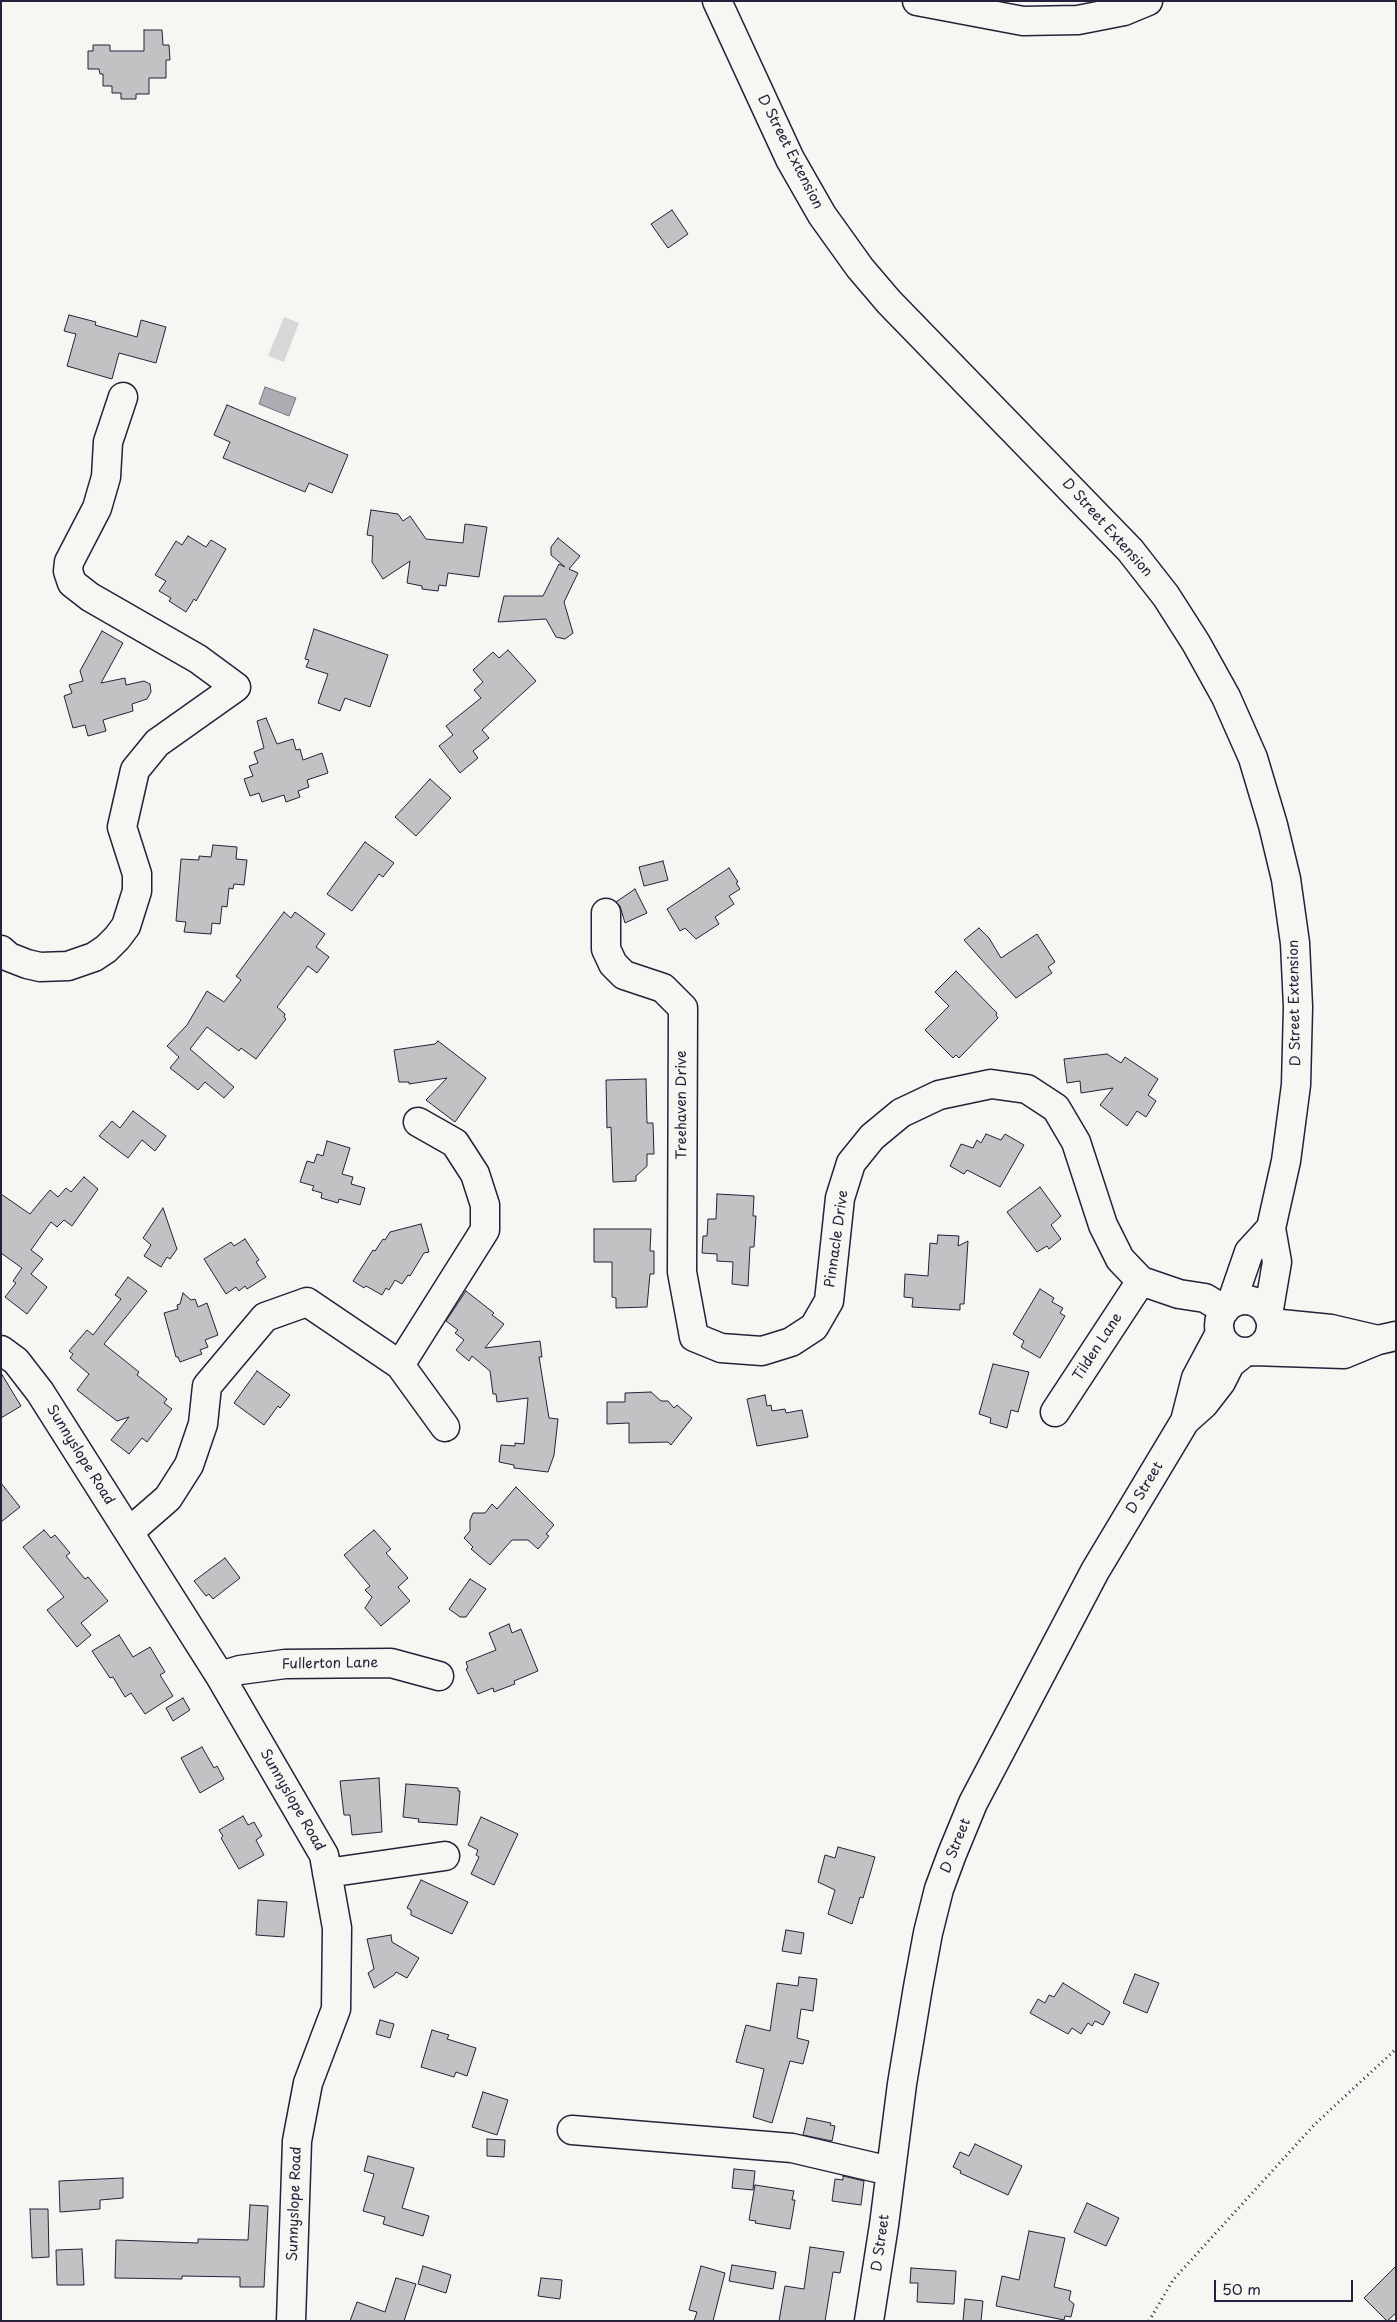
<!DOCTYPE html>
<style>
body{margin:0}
#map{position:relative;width:1397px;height:2322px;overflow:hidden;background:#f6f6f2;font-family:"Playpen Sans",sans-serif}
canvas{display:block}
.frame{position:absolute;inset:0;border:2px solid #22223b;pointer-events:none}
.scale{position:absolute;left:1214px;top:2280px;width:139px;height:22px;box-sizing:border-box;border:2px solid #22223b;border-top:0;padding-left:6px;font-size:15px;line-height:18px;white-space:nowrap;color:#22223b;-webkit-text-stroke:4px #f6f6f2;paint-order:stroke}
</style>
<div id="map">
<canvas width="1397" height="2322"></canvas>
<div class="frame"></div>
<div class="scale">50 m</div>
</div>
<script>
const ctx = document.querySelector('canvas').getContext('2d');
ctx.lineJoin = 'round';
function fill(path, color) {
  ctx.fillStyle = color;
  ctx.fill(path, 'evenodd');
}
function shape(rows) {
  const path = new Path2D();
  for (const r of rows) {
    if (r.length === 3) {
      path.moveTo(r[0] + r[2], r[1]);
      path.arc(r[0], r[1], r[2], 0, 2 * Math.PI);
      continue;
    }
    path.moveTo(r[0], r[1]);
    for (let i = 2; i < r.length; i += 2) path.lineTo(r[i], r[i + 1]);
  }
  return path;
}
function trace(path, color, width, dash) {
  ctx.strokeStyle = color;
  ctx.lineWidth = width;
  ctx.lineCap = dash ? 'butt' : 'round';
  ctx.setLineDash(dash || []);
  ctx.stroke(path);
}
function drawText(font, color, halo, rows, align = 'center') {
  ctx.font = font + ' "Playpen Sans",sans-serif';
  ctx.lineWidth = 5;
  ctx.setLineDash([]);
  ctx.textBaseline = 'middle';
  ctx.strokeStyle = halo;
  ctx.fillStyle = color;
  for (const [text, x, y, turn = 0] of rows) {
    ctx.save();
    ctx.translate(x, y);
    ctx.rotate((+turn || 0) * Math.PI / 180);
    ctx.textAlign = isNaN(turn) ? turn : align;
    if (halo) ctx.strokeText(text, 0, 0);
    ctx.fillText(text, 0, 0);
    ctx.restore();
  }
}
const green = shape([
 [284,317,299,323,284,362,268,356]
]);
const water = shape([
 [265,387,296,398,289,416,259,404,265,387]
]);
const building = shape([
 [144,30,162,30,163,45,169,45,170,60,166,60,166,78,149,78,149,94,136,94,136,99,121,99,121,93,112,93,112,86,103,86,103,74,100,74,99,69,88,69,88,51,93,51,93,45,110,45,110,51,144,51,144,30],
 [672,210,688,234,668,248,651,224,672,210],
 [69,315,96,322,95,325,137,337,141,320,166,327,156,363,119,353,112,379,67,366,76,334,64,331,69,315],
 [227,405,348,455,332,493,309,483,305,492,223,458,230,442,214,435,227,405],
 [371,510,398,514,403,521,410,516,426,539,463,543,465,524,487,527,479,577,448,573,446,586,439,585,438,591,422,589,422,586,407,583,410,561,383,579,372,562,373,536,367,535,371,510],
 [188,536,206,547,211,540,226,549,196,601,194,599,186,612,169,601,171,598,159,591,166,581,155,575,176,541,182,545,188,536],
 [558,538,580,556,569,569,578,573,564,602,573,633,565,639,556,637,546,619,498,622,504,596,543,596,559,564,565,567,551,555,551,547,558,538],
 [314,629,388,655,370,707,345,698,340,711,318,703,328,674,306,667,309,660,305,659,314,629],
 [102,631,123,643,101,683,125,678,126,685,144,681,150,684,151,692,147,699,132,704,133,711,103,720,106,731,88,736,85,725,73,728,64,696,72,693,69,685,83,681,80,671,102,631],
 [508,650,536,681,482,730,489,738,473,751,478,758,460,773,439,746,453,735,446,726,481,698,474,690,483,682,473,670,493,652,499,658,508,650],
 [266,718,277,744,293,739,296,750,300,749,303,760,322,753,328,773,307,780,309,787,298,791,300,797,286,802,284,795,262,802,259,793,250,796,244,779,253,776,249,766,258,763,254,752,264,748,257,721,266,718],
 [430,779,451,798,416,836,395,817,430,779],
 [365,842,394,863,383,877,379,874,352,911,327,894,365,842],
 [213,845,237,847,236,859,247,860,244,885,234,884,233,889,229,888,227,907,222,906,220,924,212,923,211,934,184,932,186,922,176,921,181,859,199,860,199,856,211,857,213,845],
 [663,861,668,880,644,886,639,867,663,861],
 [729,868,738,882,736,883,740,889,729,896,734,904,715,917,719,924,696,939,685,928,680,931,667,909,729,868],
 [635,889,647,913,625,923,620,906,616,902,635,889],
 [284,912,291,918,295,912,325,934,316,947,329,957,317,973,308,966,277,1007,285,1014,284,1017,286,1019,256,1059,241,1048,239,1051,207,1027,190,1049,234,1087,224,1098,205,1082,198,1090,170,1068,179,1057,167,1046,187,1025,207,991,224,1002,241,980,236,976,284,912],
 [979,928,989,938,1001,958,1037,934,1055,962,1048,967,1052,973,1016,998,964,940,979,928],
 [956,971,997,1013,996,1015,998,1018,959,1058,956,1055,953,1058,925,1030,949,1006,935,992,956,971],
 [438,1041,486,1078,455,1122,426,1100,447,1078,409,1084,409,1082,399,1082,394,1050,435,1044,438,1041],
 [1107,1054,1121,1063,1125,1057,1158,1079,1148,1095,1156,1101,1146,1117,1137,1111,1127,1126,1100,1105,1113,1088,1081,1093,1080,1081,1067,1083,1064,1059,1107,1054],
 [646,1079,647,1123,653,1123,654,1154,647,1154,647,1166,636,1176,636,1181,613,1182,611,1127,607,1128,606,1080,646,1079],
 [133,1111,166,1136,155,1151,142,1140,128,1158,99,1136,112,1121,120,1128,133,1111],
 [986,1134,1001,1140,1005,1134,1024,1145,1000,1187,967,1170,964,1174,950,1166,961,1144,973,1148,977,1140,981,1143,986,1134],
 [327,1141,350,1148,342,1174,353,1177,351,1184,365,1188,360,1205,339,1199,338,1203,321,1198,322,1193,312,1190,314,1186,300,1182,307,1161,314,1163,317,1154,323,1156,327,1141],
 [84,1177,98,1189,72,1226,64,1220,57,1227,51,1222,31,1250,43,1259,31,1274,47,1287,27,1314,5,1297,16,1283,13,1281,22,1268,1,1253,1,1194,30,1214,50,1190,58,1197,66,1188,71,1192,84,1177],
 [1040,1187,1061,1216,1051,1225,1061,1239,1049,1249,1047,1246,1037,1252,1007,1212,1040,1187],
 [717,1194,754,1196,753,1216,756,1216,754,1247,750,1247,748,1286,732,1284,733,1262,717,1261,717,1254,702,1253,703,1236,707,1236,708,1219,716,1219,717,1194],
 [163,1208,177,1249,170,1259,167,1257,161,1267,144,1256,151,1245,143,1238,163,1208],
 [421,1224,429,1252,424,1253,410,1276,408,1275,402,1284,395,1280,389,1290,386,1288,382,1295,366,1286,364,1288,353,1281,373,1250,375,1251,383,1239,385,1240,390,1232,421,1224],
 [594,1229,651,1229,650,1251,654,1251,654,1274,650,1274,647,1307,616,1308,616,1298,612,1297,612,1262,594,1262,594,1229],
 [938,1235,959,1236,958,1246,968,1241,964,1304,960,1304,960,1310,912,1307,913,1298,904,1297,905,1274,928,1276,930,1243,937,1244,938,1235],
 [245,1239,259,1260,256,1262,266,1277,247,1289,245,1286,239,1291,236,1287,226,1294,204,1259,231,1242,234,1246,245,1239],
 [128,1277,147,1291,104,1344,139,1372,137,1375,167,1399,164,1403,172,1409,147,1442,142,1438,129,1454,111,1440,129,1417,117,1421,77,1390,89,1374,70,1358,73,1354,69,1351,87,1330,93,1335,121,1299,115,1295,128,1277],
 [1040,1289,1054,1298,1052,1302,1063,1308,1060,1313,1065,1316,1040,1358,1021,1347,1024,1341,1013,1334,1040,1289],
 [466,1291,494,1313,492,1315,504,1324,485,1348,540,1341,542,1357,539,1357,549,1418,558,1419,554,1455,548,1472,514,1468,514,1465,499,1462,501,1445,515,1446,515,1443,524,1444,528,1398,497,1402,496,1394,493,1394,490,1371,472,1356,469,1361,456,1350,464,1340,455,1333,458,1330,446,1321,466,1291],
 [183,1293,191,1300,195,1299,198,1307,207,1303,218,1335,205,1340,208,1347,200,1350,202,1354,180,1362,178,1357,176,1357,164,1313,178,1309,177,1305,180,1304,183,1293],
 [993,1364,1029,1372,1018,1412,1011,1410,1007,1428,990,1423,991,1418,979,1414,993,1364],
 [257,1371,290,1395,280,1408,278,1406,264,1425,234,1403,257,1371],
 [1,1373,21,1406,1,1418,1,1373],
 [651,1392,661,1401,668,1401,674,1408,677,1405,692,1418,671,1445,668,1442,629,1443,629,1423,607,1424,607,1402,625,1402,625,1393,651,1392],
 [765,1395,767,1406,771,1405,772,1411,785,1409,786,1413,802,1410,808,1437,757,1446,747,1399,765,1395],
 [1,1483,20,1507,1,1522,1,1483],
 [516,1487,554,1525,546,1534,549,1536,538,1549,528,1540,512,1540,490,1565,471,1549,473,1547,464,1538,470,1531,470,1520,473,1513,485,1513,492,1504,497,1509,516,1487],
 [44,1530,51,1538,55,1535,70,1553,66,1556,85,1579,88,1577,108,1601,81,1623,91,1635,77,1647,47,1610,64,1597,23,1547,44,1530],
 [374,1530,391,1549,386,1553,408,1578,398,1587,410,1601,381,1626,365,1608,372,1597,365,1590,370,1586,344,1555,374,1530],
 [225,1558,240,1578,213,1599,209,1594,206,1596,194,1581,225,1558],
 [470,1579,486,1589,466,1617,460,1617,449,1609,470,1579],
 [509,1624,512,1633,521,1629,538,1671,514,1681,515,1684,494,1692,493,1688,478,1694,466,1669,468,1668,466,1662,496,1650,489,1633,509,1624],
 [119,1635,133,1657,150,1647,165,1672,160,1675,173,1696,145,1714,131,1693,125,1697,113,1677,110,1678,92,1651,119,1635],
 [183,1698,190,1710,173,1721,166,1708,183,1698],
 [202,1747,214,1768,217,1766,224,1779,200,1793,181,1758,202,1747],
 [379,1778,382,1832,352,1835,350,1815,344,1815,340,1781,379,1778],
 [406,1784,458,1788,458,1791,460,1791,457,1825,418,1822,419,1819,403,1817,406,1784],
 [243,1816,248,1825,254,1822,262,1836,256,1840,264,1855,239,1869,221,1838,223,1836,219,1830,243,1816],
 [481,1817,518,1834,494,1885,471,1874,479,1857,476,1855,478,1850,468,1845,481,1817],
 [838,1847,875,1857,863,1898,860,1897,852,1924,828,1914,835,1890,818,1882,825,1855,835,1858,838,1847],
 [421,1880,468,1902,452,1934,411,1915,411,1910,407,1908,421,1880],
 [258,1900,287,1902,284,1937,256,1935,258,1900],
 [786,1930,804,1933,801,1954,782,1951,786,1930],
 [391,1935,392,1942,419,1958,407,1978,396,1972,394,1975,374,1988,368,1973,374,1969,367,1939,391,1935],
 [1135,1974,1159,1983,1147,2013,1123,2003,1135,1974],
 [799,1977,817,1979,813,2011,801,2009,797,2038,809,2041,803,2064,790,2061,772,2123,753,2117,764,2069,736,2062,746,2025,770,2031,777,1983,798,1986,799,1977],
 [1063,1983,1110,2012,1103,2025,1095,2021,1092,2026,1088,2023,1081,2034,1072,2028,1068,2034,1030,2013,1038,1999,1045,2003,1049,1995,1054,1997,1063,1983],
 [380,2020,394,2024,390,2038,376,2034,380,2020],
 [432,2030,449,2035,447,2039,476,2048,467,2076,456,2072,454,2077,421,2067,432,2030],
 [483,2092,508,2100,497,2135,472,2127,483,2092],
 [807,2118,831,2123,830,2125,835,2126,832,2141,803,2135,807,2118],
 [487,2139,505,2140,504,2157,487,2156,487,2139],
 [975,2144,1022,2166,1008,2195,960,2173,961,2171,953,2167,960,2152,969,2156,975,2144],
 [368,2156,414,2168,402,2208,429,2216,423,2236,383,2224,385,2217,363,2211,374,2174,364,2171,368,2156],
 [734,2169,755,2171,753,2190,732,2188,734,2169],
 [843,2176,864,2181,861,2205,832,2201,835,2179,843,2180,843,2176],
 [123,2178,123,2198,100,2200,100,2209,60,2212,59,2181,123,2178],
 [755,2185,794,2191,792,2200,795,2200,790,2229,755,2223,756,2221,749,2220,755,2185],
 [1087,2203,1119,2218,1106,2246,1074,2232,1087,2203],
 [250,2205,268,2206,264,2287,240,2287,240,2277,182,2276,182,2279,115,2278,116,2240,198,2243,198,2239,248,2240,250,2205],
 [30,2209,48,2209,49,2257,32,2258,30,2209],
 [1029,2231,1065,2238,1054,2287,1071,2291,1069,2300,1074,2304,1071,2317,1065,2316,1064,2320,996,2306,1002,2276,1019,2280,1029,2231],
 [810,2247,844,2252,840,2273,833,2272,825,2321,779,2321,785,2286,804,2289,810,2247],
 [82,2249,84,2285,57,2285,56,2250,82,2249],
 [732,2265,776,2272,773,2289,729,2281,732,2265],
 [423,2266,451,2275,446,2293,418,2284,423,2266],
 [701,2266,725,2273,713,2321,694,2321,697,2312,689,2310,701,2266],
 [1396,2266,1396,2313,1387,2321,1364,2298,1396,2266],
 [911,2268,956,2271,954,2304,917,2302,918,2283,910,2283,911,2268],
 [396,2278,416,2284,404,2321,350,2321,357,2302,385,2312,396,2278],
 [541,2278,562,2280,560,2299,538,2296,541,2278],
 [965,2299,983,2301,981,2321,963,2321,965,2299]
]);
const path = shape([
 [1149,2321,1173,2280,1315,2124,1396,2049]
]);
const minor = shape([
 [717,1,790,159,822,215,860,268,889,302,1130,550,1166,596,1196,643,1226,697,1253,758,1273,825,1286,879,1295,943,1298,1007,1296,1085,1286,1161,1271,1228,1277,1262,1268,1315],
 [917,1,1023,21,1078,20,1124,11,1148,1],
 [606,913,606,949,613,964,624,975,663,988,683,1008,682,1272,694,1337,721,1348,762,1351,791,1342,814,1327,829,1301,840,1198,851,1163,872,1137,901,1113,939,1095,991,1084,1027,1089,1056,1108,1076,1142,1103,1225,1120,1259,1141,1281,1179,1294,1205,1298,1225,1310],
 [1,950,9,957,27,964,40,967,68,966,94,957,106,949,117,938,126,926,137,891,137,874,122,827,135,770,157,743,236,687,198,659,90,597,72,583,68,571,69,562,97,508,106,477,108,442,123,397],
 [1245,1326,26],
 [1231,1304,1249,1252,1271,1228],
 [1271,1323,1331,1329,1378,1340],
 [1,1350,16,1361,40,1392,220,1676,324,1855,337,1928,336,2009,308,2083,297,2141,291,2321],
 [1253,1351,1344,1354,1378,1340,1396,1336],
 [400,1365,485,1230,485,1205,475,1174,455,1143,418,1122],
 [1055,1412,1141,1281],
 [1185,1421,1196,1378,1220,1333],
 [129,1532,168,1498,189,1465,203,1424,207,1386,265,1317,307,1302,400,1365,445,1427],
 [220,1676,240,1670,285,1664,391,1663,439,1676],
 [327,1873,445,1856],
 [572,2130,792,2148,890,2171],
 [869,2321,884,2225,902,2084,918,1987,928,1933,939,1889,952,1854,973,1803,1095,1571,1185,1421,1204,1404,1221,1382,1230,1364,1245,1352]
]);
const streetNames = [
 ["D Street Extension",790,152,63],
 ["D Street Extension",1107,528,48],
 ["D Street Extension",1295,1003,-91],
 ["Treehaven Drive",682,1105,-90],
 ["Pinnacle Drive",837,1239,-82],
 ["Tilden Lane",1098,1347,-57],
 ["Sunnyslope Road",80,1455,58],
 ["D Street",1145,1488,-59],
 ["Fullerton Lane",330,1664,-1],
 ["Sunnyslope Road",292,1800,60],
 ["D Street",956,1846,-68],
 ["Sunnyslope Road",295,2204,-88],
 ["D Street",881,2243,-82]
];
fill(green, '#d7d7d7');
fill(water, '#adadb3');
trace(water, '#757583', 1);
fill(building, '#c2c2c4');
trace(building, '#22223b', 1);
trace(minor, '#22223b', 31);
trace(path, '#22223b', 3, [1, 4]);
trace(minor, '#f6f6f2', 28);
drawText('14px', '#22223b', '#f6f6f2', streetNames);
</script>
